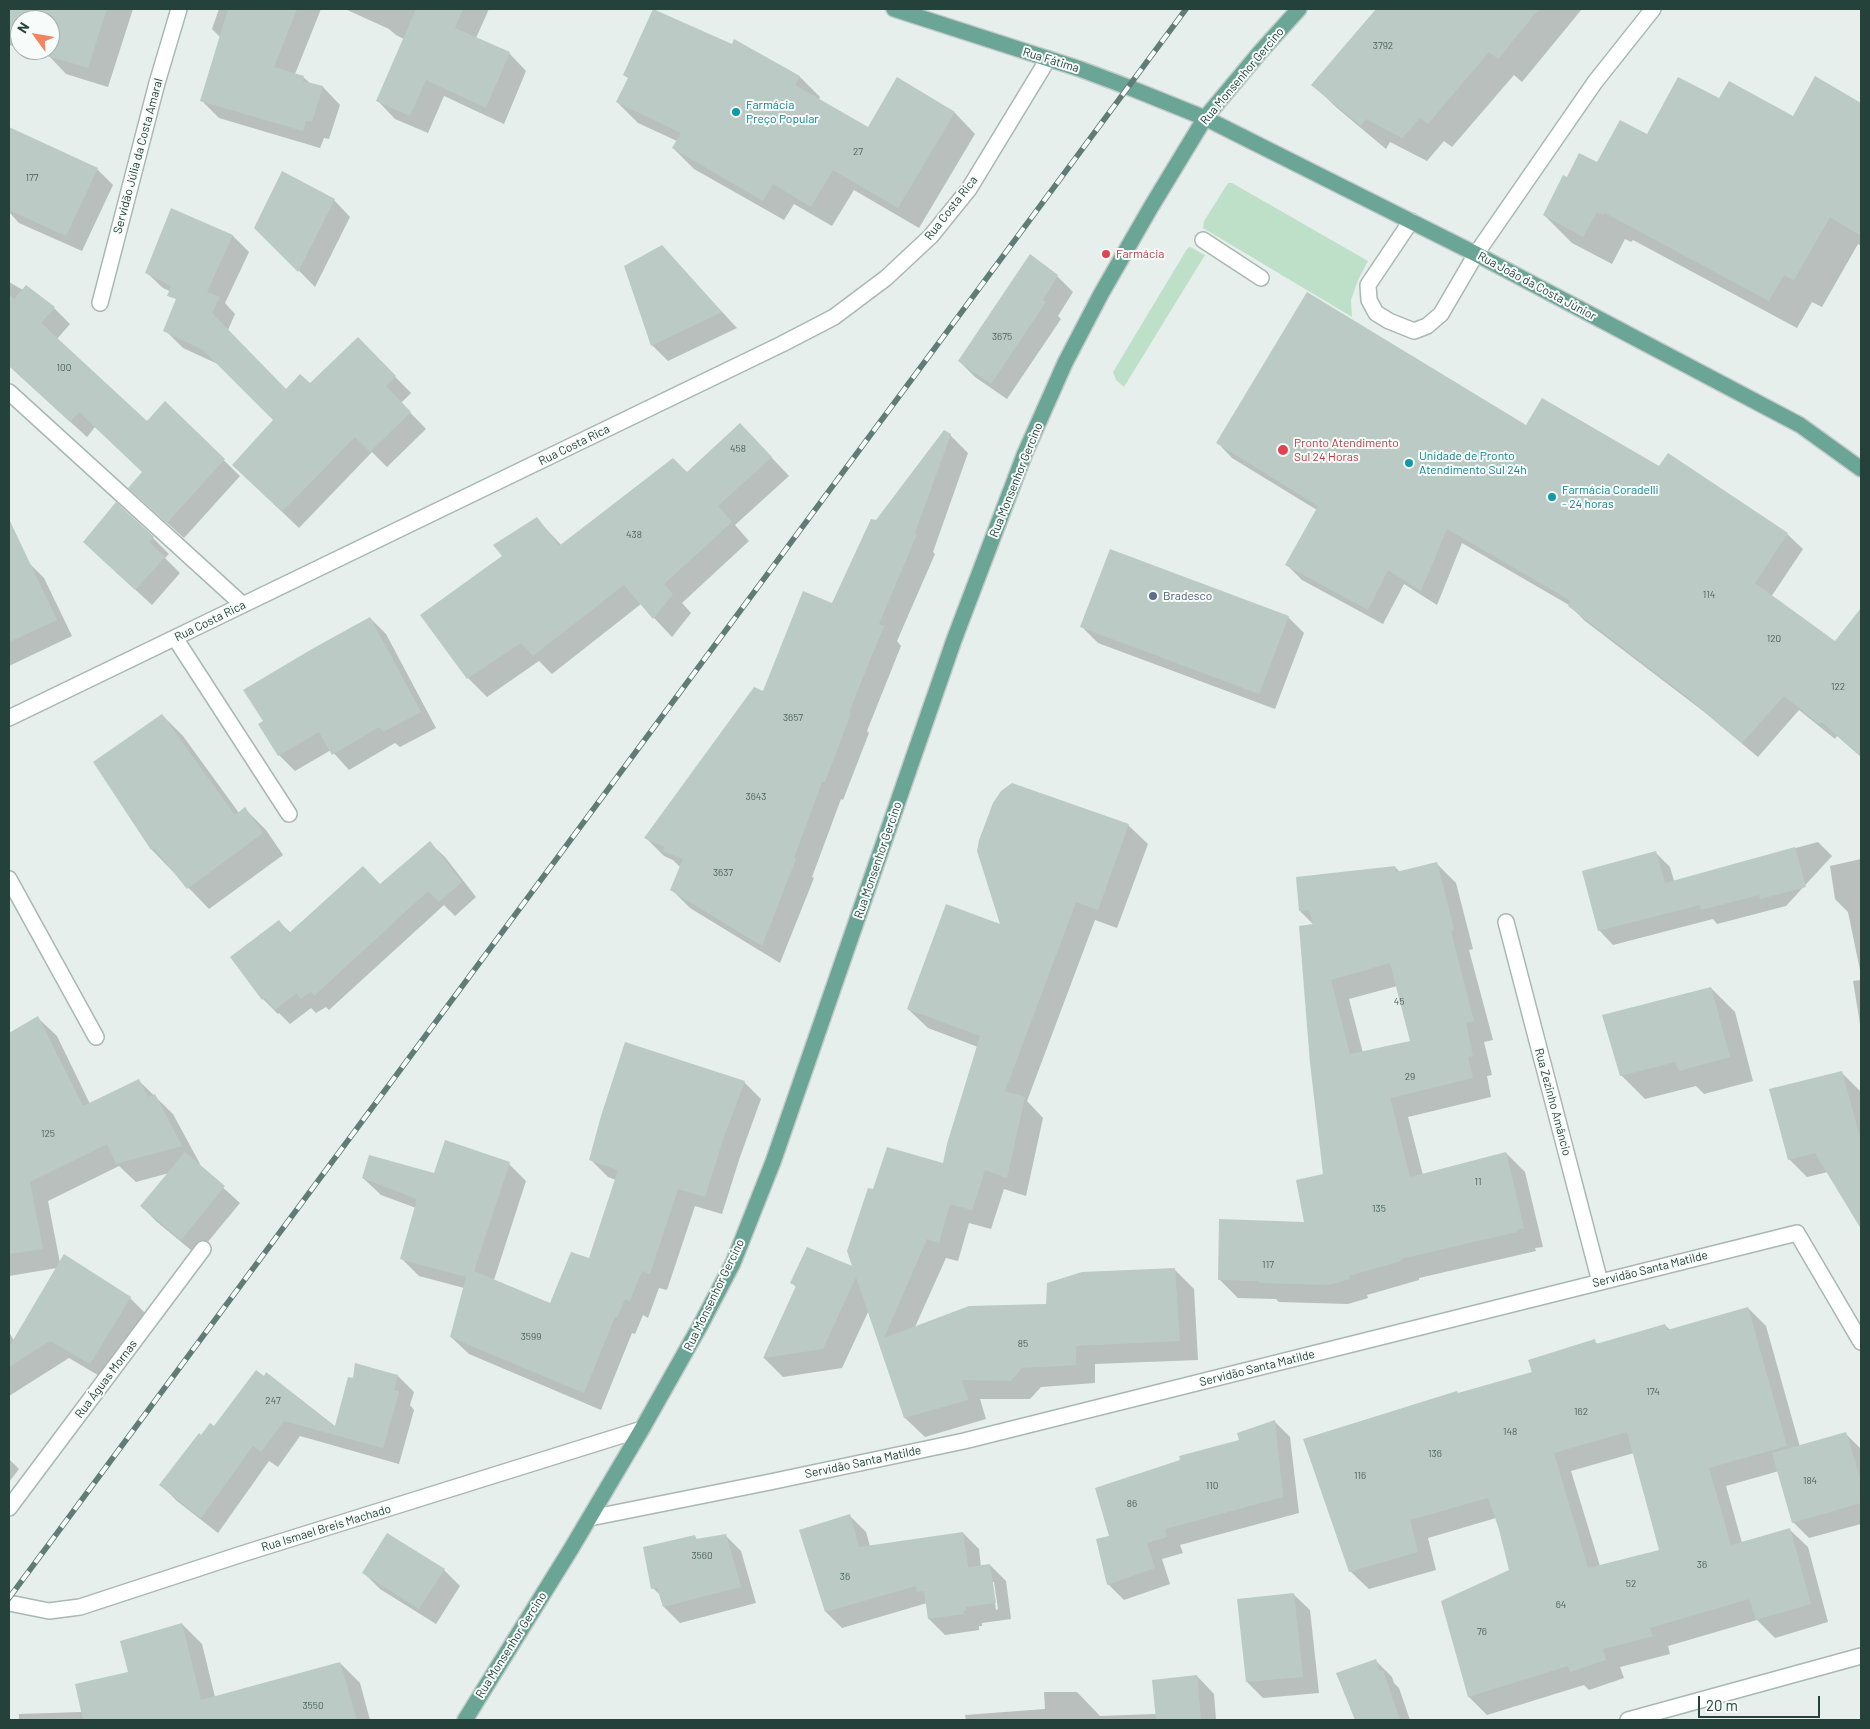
<!DOCTYPE html>
<meta charset="utf-8">
<style>
body{margin:0}
#map{position:relative;width:1870px;height:1729px;overflow:hidden;background:#e6efeb;font-family:Barlow,sans-serif}
canvas{display:block}
.frame{position:absolute;inset:0;border:10px solid #24423a;pointer-events:none}
.north{position:absolute;left:10px;top:10px;width:50px;height:50px;box-sizing:border-box;background:#f7fbf9;border:1px solid #a3b1ad;border-radius:50%;rotate:302deg;font-size:14px;font-weight:700;line-height:20px;text-align:center;color:#24423a}
.north::after{content:'';display:block;margin:auto;width:18px;height:22px;background:#f4845f;clip-path:polygon(50% 0,100% 100%,50% 72%,0 100%)}
.scale{position:absolute;left:1698px;top:1696px;width:122px;height:22px;box-sizing:border-box;border:2px solid #24423a;border-top:0;padding-left:6px;font-size:15px;line-height:18px;white-space:nowrap;color:#24423a;-webkit-text-stroke:4px #f7fbf9;paint-order:stroke}
</style>
<div id="map">
<canvas width="1870" height="1729"></canvas>
<div class="frame"></div>
<div class="north">N</div>
<div class="scale">20 m</div>
</div>
<script>
const ctx = document.querySelector('canvas').getContext('2d');
ctx.lineJoin = 'round';
function fill(path, color) {
  ctx.fillStyle = color;
  ctx.fill(path, 'evenodd');
}
function shape(rows) {
  const path = new Path2D();
  for (const r of rows) {
    path.moveTo(r[0], r[1]);
    for (let i = 2; i < r.length; i += 2) path.lineTo(r[i], r[i + 1]);
  }
  return path;
}
function trace(path, color, width, dash) {
  ctx.strokeStyle = color;
  ctx.lineWidth = width;
  ctx.lineCap = dash ? 'butt' : 'round';
  ctx.setLineDash(dash || []);
  ctx.stroke(path);
}
function drawText(font, color, halo, rows, align = 'center') {
  ctx.font = font + ' Barlow,sans-serif';
  ctx.lineWidth = 4;
  ctx.setLineDash([]);
  ctx.textBaseline = 'middle';
  ctx.strokeStyle = halo;
  ctx.fillStyle = color;
  for (const [text, x, y, turn = 0] of rows) {
    ctx.save();
    ctx.translate(x, y);
    ctx.rotate((+turn || 0) * Math.PI / 180);
    ctx.textAlign = isNaN(turn) ? turn : align;
    if (halo) ctx.strokeText(text, 0, 0);
    ctx.fillText(text, 0, 0);
    ctx.restore();
  }
}
const green = shape([
 [1228,183,1232,183,1368,261,1358,280,1351,300,1352,317,1203,228,1204,221],
 [1190,247,1205,255,1124,387,1116,380,1113,372,1187,249]
]);
const shadow = shape([
 [9,9,133,9,108,87,66,74,50,57,26,50,50,50,50,20,20,20,20,48,9,45],
 [219,9,321,9,295,74,303,77,311,84,323,87,340,105,329,139,324,138,320,148,219,118,202,101,221,38,212,29],
 [345,9,489,9,476,38,509,53,526,71,504,124,444,96,428,133,395,119,378,101,404,39,396,35,389,29],
 [1391,9,1582,9,1522,82,1514,75,1452,147,1444,141,1427,161,1390,142,1386,149,1337,108,1313,85,1375,27],
 [735,41,800,77,820,97,819,100,868,129,898,79,955,113,975,134,919,228,854,190,832,226,794,204,784,220,694,169,673,148,677,141,638,123,617,102,629,79,625,75,732,46],
 [1815,78,1861,104,1861,246,1858,244,1822,307,1812,302,1797,328,1633,240,1631,242,1625,239,1612,264,1572,243,1544,215,1567,178,1598,164,1647,136,1719,100,1793,118],
 [11,129,97,169,113,185,82,251,19,223,9,212,9,135],
 [334,200,350,217,315,287,256,227],
 [172,210,233,236,249,252,225,303,235,314,228,330,286,390,310,385,358,339,411,393,401,403,426,429,387,467,372,452,299,528,250,481,275,420,220,365,183,348,167,332,182,297,163,288,146,272],
 [662,247,737,328,668,361,652,345],
 [1057,276,1073,292,1058,316,1061,319,1007,399,975,377,959,361],
 [9,282,54,308,70,324,57,339,147,422,165,403,240,476,184,538,146,504,143,472,95,427,87,437,9,366],
 [740,424,789,476,735,525,749,541,682,603,691,613,672,637,641,604,552,674,539,661,487,697,468,678,421,615,503,556,537,519,562,546,687,474],
 [1527,427,1660,468,1787,534,1803,549,1771,597,1835,643,1861,610,1861,757,1837,736,1835,739,1799,710,1758,757,1703,711,1585,621,1569,605,1462,543,1437,605,1404,584,1383,624,1302,580,1287,565,1317,510,1232,458,1217,442],
 [950,435,968,453,933,552,935,554,897,641,901,646,867,731,869,733,843,800,841,799,812,877,814,878,780,963,690,908,672,890,681,868,673,860,664,856,646,838,832,605,877,522],
 [153,538,169,554,165,558,180,573,152,605,101,558],
 [28,562,44,578,72,636,9,666,9,571],
 [1288,617,1304,633,1275,709,1098,643,1082,627],
 [370,618,386,634,436,728,400,747,395,743,349,770,331,750,295,771,279,755],
 [162,715,183,736,239,813,245,809,266,830,283,855,209,909,152,850],
 [1128,825,1148,844,1117,928,1095,920,1027,1101,1043,1118,1026,1196,1004,1189,991,1229,969,1223,958,1261,946,1258,915,1327,1047,1305,1174,1269,1194,1289,1198,1360,1095,1364,1095,1383,1041,1387,1030,1399,980,1399,986,1419,925,1437,905,1418,869,1310,842,1368,783,1377,764,1358,796,1287,792,1283,854,1268,874,1191,944,1165,978,1047,928,1028,908,1009,1002,926],
 [1818,842,1832,856,1786,906,1717,924,1713,919,1613,945,1599,930,1656,853,1670,867,1674,881],
 [430,843,445,857,476,897,455,916,444,905,329,1010,326,1007,316,1013,311,1008,290,1024,279,1013,278,1014,263,999,279,922,291,933,380,885],
 [1861,859,1861,975,1848,912,1835,899,1830,866],
 [1437,864,1456,883,1473,949,1469,950,1493,1040,1484,1042,1492,1075,1487,1076,1491,1097,1408,1117,1423,1175,1506,1153,1525,1172,1543,1247,1535,1248,1536,1251,1419,1278,1419,1280,1367,1295,1368,1298,1348,1304,1279,1302,1276,1299,1238,1298,1219,1279,1306,1223,1324,1175,1314,925,1300,911,1395,867,1400,872],
 [1397,986,1411,1042,1363,1053,1349,999],
 [1861,980,1861,1030,1853,981],
 [1711,988,1735,1012,1753,1081,1704,1094,1696,1086,1645,1099,1621,1075],
 [38,1018,57,1036,90,1104,138,1080,173,1114,200,1164,198,1165,240,1203,197,1255,157,1222,141,1206,169,1173,136,1182,119,1166,48,1201,60,1263,130,1298,148,1316,108,1381,69,1358,9,1396,9,1332,14,1341,57,1268,9,1276,9,1034],
 [1842,1073,1860,1091,1861,1097,1861,1226,1828,1172,1807,1177,1789,1159],
 [744,1082,761,1099,740,1157,722,1214,695,1206,667,1290,659,1288,648,1318,643,1315,635,1334,632,1333,601,1410,469,1354,451,1337,464,1288,419,1276,402,1259,416,1208,381,1195,363,1178,435,1175,509,1164,526,1181,494,1280,551,1304,590,1260,616,1180,608,1177,591,1160],
 [1748,1308,1766,1326,1800,1447,1846,1434,1861,1449,1861,1524,1809,1538,1793,1522,1779,1471,1726,1486,1742,1543,1789,1529,1808,1547,1828,1622,1775,1638,1757,1620,1668,1646,1670,1654,1620,1667,1624,1678,1589,1690,1584,1685,1487,1715,1469,1697,1510,1570,1496,1518,1428,1538,1436,1570,1369,1589,1350,1571,1458,1394,1533,1373,1594,1341,1599,1345,1665,1325,1671,1331],
 [1634,1453,1661,1551,1600,1566,1571,1471],
 [256,1371,336,1428,398,1376,414,1392,410,1405,414,1410,399,1464,300,1436,278,1467,269,1461,218,1533,177,1501,161,1485,201,1437,214,1427],
 [1274,1421,1290,1437,1299,1513,1180,1545,1183,1553,1162,1559,1170,1584,1124,1600,1108,1584,1111,1537,1182,1461,1241,1441],
 [9,1459,19,1469,9,1482],
 [850,1516,866,1532,870,1546,963,1533,979,1549,981,1567,990,1565,1006,1581,1011,1619,982,1623,982,1626,979,1626,979,1630,945,1635,929,1619,927,1603,842,1628,826,1612],
 [992,1582,994,1582,998,1609,996,1610],
 [388,1535,444,1570,460,1586,436,1624,380,1589,364,1573],
 [725,1535,741,1551,756,1603,680,1623,664,1607,661,1596,653,1588,695,1537,698,1540],
 [1293,1594,1310,1610,1319,1693,1263,1698,1247,1682],
 [182,1624,202,1644,215,1697,340,1663,360,1683,370,1720,19,1720,19,1714,82,1712,130,1673],
 [1376,1661,1392,1677,1394,1683,1399,1688,1410,1720,1356,1720,1338,1674],
 [1197,1676,1214,1694,1216,1720,966,1720,965,1715,1045,1709,1044,1692,1077,1692,1100,1716,1156,1714]
]);
const building = shape([
 [9,9,107,9,88,68,45,55,46,50,50,50,50,20,20,20,20,35,9,32],
 [228,9,297,9,274,67,304,76,303,81,323,86,312,122,306,121,303,131,200,101],
 [416,9,463,9,455,28,510,52,486,108,426,80,410,116,376,101],
 [653,9,732,44,734,39,800,76,795,85,868,127,897,77,955,112,898,208,833,170,811,207,773,184,763,201,672,148,681,133,616,102,628,78,623,75],
 [1376,9,1539,9,1498,59,1489,52,1428,124,1420,118,1402,138,1366,119,1361,126,1311,85],
 [1815,76,1861,103,1861,236,1830,217,1794,280,1784,275,1769,301,1605,213,1603,215,1597,212,1583,237,1543,215,1563,175,1567,177,1579,153,1597,162,1620,120,1647,134,1678,77,1719,98,1729,81,1793,116],
 [9,127,98,168,66,236,9,210],
 [282,171,335,199,298,272,254,228],
 [171,208,233,235,207,292,220,297,212,313,286,389,300,374,310,383,358,337,396,376,386,386,411,412,370,452,355,437,282,512,232,465,273,420,203,350,163,331,176,299,167,296,171,286,145,273],
 [662,245,722,312,651,346,624,266],
 [1030,254,1058,275,1043,300,1046,302,991,384,958,361],
 [26,285,55,307,41,323,147,421,165,401,225,459,167,523,128,488,142,472,79,412,70,422,9,366,9,294,14,299],
 [1307,292,1526,425,1542,398,1659,466,1668,453,1788,533,1755,583,1835,641,1861,608,1861,757,1822,722,1819,724,1784,696,1742,743,1686,696,1568,606,1571,601,1447,529,1421,591,1388,570,1368,610,1285,565,1318,506,1216,443],
 [740,423,772,457,718,506,732,522,664,584,673,594,653,619,624,585,533,656,521,643,467,679,420,615,502,556,493,545,537,517,559,546,673,458,687,472],
 [944,430,951,434,915,533,917,534,879,624,884,626,849,712,851,713,825,782,822,782,794,858,796,859,762,946,670,890,683,859,662,851,665,847,644,838,754,687,763,691,803,591,832,603,871,519,876,520],
 [116,502,154,537,149,542,165,557,135,590,83,542],
 [9,519,57,620,9,642],
 [1110,549,1289,616,1259,694,1080,627],
 [370,617,421,712,383,732,379,727,332,755,319,732,278,756,258,724,263,721,243,690,312,649],
 [162,714,235,815,245,807,263,833,187,889,154,848,151,850,93,762],
 [1012,783,1129,824,1098,910,1076,902,1005,1091,1025,1097,1007,1178,985,1170,972,1210,950,1204,939,1243,927,1239,884,1338,969,1306,1046,1304,1047,1283,1082,1272,1175,1268,1180,1341,1076,1346,1076,1365,1022,1368,1011,1381,962,1380,968,1400,904,1418,856,1277,823,1349,763,1358,796,1286,790,1283,807,1247,852,1266,847,1251,868,1188,873,1189,887,1147,943,1163,947,1144,980,1036,907,1009,946,904,1000,924,977,851,979,840,993,803,1001,791],
 [430,841,462,882,439,902,428,891,314,996,311,992,300,999,297,993,275,1010,265,998,262,1000,230,957,279,920,289,933,363,866,380,884],
 [1795,847,1806,887,1760,899,1759,895,1701,910,1700,905,1598,931,1582,871,1656,851,1665,883],
 [1437,862,1454,930,1451,931,1474,1021,1466,1023,1473,1056,1468,1057,1473,1078,1390,1098,1410,1177,1506,1152,1524,1228,1517,1230,1517,1232,1400,1259,1401,1261,1349,1276,1350,1279,1329,1285,1259,1283,1259,1281,1218,1280,1219,1219,1304,1222,1296,1180,1323,1174,1310,1063,1299,926,1313,924,1309,910,1299,911,1296,877,1395,866,1396,872],
 [1390,963,1410,1041,1350,1054,1331,980],
 [1711,987,1730,1057,1679,1071,1675,1062,1620,1076,1602,1015],
 [38,1016,83,1106,139,1079,148,1097,155,1094,182,1146,116,1164,107,1144,30,1182,43,1249,9,1254,9,1033],
 [625,1042,745,1081,723,1139,705,1197,678,1189,650,1274,642,1271,630,1301,625,1299,617,1318,615,1317,584,1393,450,1337,466,1277,400,1259,417,1199,362,1178,369,1155,434,1173,445,1140,510,1162,474,1271,550,1303,571,1252,589,1258,618,1170,589,1160,601,1116],
 [1842,1071,1861,1141,1861,1229,1815,1153,1788,1160,1769,1089],
 [185,1152,225,1186,181,1240,140,1206],
 [64,1254,131,1297,90,1364,50,1341,9,1367,9,1347],
 [1748,1307,1787,1446,1709,1468,1731,1545,1790,1528,1811,1604,1756,1620,1749,1599,1650,1628,1653,1636,1603,1649,1606,1660,1570,1672,1568,1666,1468,1697,1441,1601,1509,1570,1499,1529,1488,1498,1410,1520,1418,1552,1349,1572,1303,1439,1457,1391,1458,1393,1532,1372,1528,1360,1595,1339,1596,1344,1665,1324,1667,1330],
 [1627,1432,1659,1550,1588,1568,1554,1453],
 [355,1363,398,1375,394,1390,399,1392,383,1448,284,1421,261,1452,253,1446,201,1518,159,1485,199,1433,201,1435,210,1423,214,1426,256,1370,264,1376,266,1372,335,1426,348,1377,353,1378],
 [1275,1420,1283,1497,1165,1529,1167,1537,1147,1543,1155,1568,1107,1585,1096,1539,1109,1536,1095,1488,1180,1460,1179,1456,1239,1440,1237,1433],
 [1846,1432,1861,1480,1861,1503,1792,1523,1772,1453],
 [850,1514,859,1547,963,1532,968,1567,990,1564,996,1603,966,1607,966,1610,963,1611,964,1614,928,1619,924,1591,917,1592,916,1586,825,1612,799,1530],
 [387,1533,445,1569,419,1609,362,1573],
 [726,1534,741,1587,663,1607,657,1588,651,1589,643,1547,695,1535,696,1539],
 [1294,1593,1303,1677,1246,1682,1237,1599],
 [182,1623,201,1700,340,1662,357,1720,83,1720,75,1684,128,1672,120,1641],
 [1376,1659,1380,1671,1383,1670,1400,1720,1355,1720,1336,1673],
 [1197,1675,1201,1720,1156,1720,1152,1680]
]);
const minor = shape([
 [1411,221,1368,285,1369,300,1376,313,1389,321,1414,331,1427,326,1441,314,1476,254,1595,82,1653,9],
 [1203,240,1261,278],
 [100,303,157,83,179,9],
 [9,392,243,605],
 [175,638,289,814],
 [9,718,782,344,834,317,886,278,931,236,969,189,1048,59],
 [9,879,96,1037],
 [1506,922,1600,1282],
 [9,1508,203,1249],
 [590,1518,770,1482,964,1441,1797,1233,1861,1342],
 [9,1603,49,1611,80,1607,245,1553,642,1429],
 [1628,1720,1861,1656]
]);
const major = shape([
 [894,9,1080,69,1128,87,1205,118,1476,254,1800,425,1861,469],
 [465,1720,571,1549,642,1429,700,1326,733,1263,773,1162,954,640,1025,453,1065,363,1101,294,1151,207,1205,118,1261,51,1299,9]
]);
const rail = shape([
 [9,1598,1186,9]
]);
const markers = [
 [736,112,5,"#0f9aa8"],
 [1106,254,5,"#e0444e"],
 [1283,450,6,"#e0444e"],
 [1409,463,5,"#0f9aa8"],
 [1552,497,5,"#0f9aa8"],
 [1153,596,5,"#5c6f8a"]
];
const numberNames = [
 ["3792",1383,46],
 ["27",858,152],
 ["177",32,178],
 ["3675",1002,337],
 ["100",64,368],
 ["458",738,449],
 ["438",634,535],
 ["114",1709,595],
 ["120",1774,639],
 ["122",1838,687],
 ["3657",793,718],
 ["3643",756,797],
 ["3637",723,873],
 ["45",1399,1002],
 ["29",1410,1077],
 ["125",48,1134],
 ["11",1478,1182],
 ["135",1379,1209],
 ["117",1268,1265],
 ["3599",531,1337],
 ["85",1023,1344],
 ["174",1653,1392],
 ["247",273,1401],
 ["162",1581,1412],
 ["148",1510,1432],
 ["136",1435,1454],
 ["116",1360,1476],
 ["184",1810,1481],
 ["110",1212,1486],
 ["86",1132,1504],
 ["3560",702,1556],
 ["36",1702,1565],
 ["36",845,1577],
 ["52",1631,1584],
 ["64",1561,1605],
 ["76",1482,1632],
 ["3550",313,1706]
];
const streetNames = [
 ["Rua Fátima",1051,60,17],
 ["Rua Monsenhor Gercino",1242,76,-50],
 ["Servidão Júlia da Costa Amaral",138,156,-75],
 ["Rua Costa Rica",951,208,-52],
 ["Rua João da Costa Júnior",1537,286,28],
 ["Rua Costa Rica",574,445,-26],
 ["Rua Monsenhor Gercino",1016,480,-68],
 ["Rua Costa Rica",210,621,-26],
 ["Rua Monsenhor Gercino",878,860,-71],
 ["Rua Zezinho Amâncio",1553,1102,75],
 ["Servidão Santa Matilde",1650,1269,-14],
 ["Rua Monsenhor Gercino",714,1295,-64],
 ["Servidão Santa Matilde",1257,1368,-14],
 ["Rua Águas Mornas",106,1379,-53],
 ["Servidão Santa Matilde",863,1462,-12],
 ["Rua Ismael Breis Machado",326,1528,-17],
 ["Rua Monsenhor Gercino",511,1645,-58]
];
const cultureNames = [
 ["Farmácia",746,105],
 ["Preço Popular",746,119],
 ["Unidade de Pronto",1419,456],
 ["Atendimento Sul 24h",1419,470],
 ["Farmácia Coradelli",1562,490],
 ["- 24 horas",1562,504]
];
const healthNames = [
 ["Farmácia",1116,254],
 ["Pronto Atendimento",1294,443],
 ["Sul 24 Horas",1294,457]
];
const serviceNames = [
 ["Bradesco",1163,596]
];
fill(green, '#bfe0c8');
fill(shadow, '#0003');
fill(building, '#bbcac4');
trace(minor, '#a8b8b2', 18);
trace(major, '#c2cac8', 18);
trace(minor, '#fff', 15);
trace(major, '#6aa596', 15);
trace(rail, '#5f7d75', 5.5);
trace(rail, '#f7fbf9', 4, [11]);
for (const [x, y, r, color] of markers) {
  const dot = new Path2D();
  dot.arc(x, y, r, 0, 2 * Math.PI);
  ctx.fillStyle = color;
  ctx.fill(dot);
  trace(dot, '#f7fbf9', 2);
}
drawText('10px', '#4a645c', null, numberNames);
drawText('12px', '#24423a', '#f7fbf9', streetNames);
drawText('12px', '#0d838f', '#f7fbf9', cultureNames, 'left');
drawText('12px', '#be3a42', '#f7fbf9', healthNames, 'left');
drawText('12px', '#4e5e75', '#f7fbf9', serviceNames, 'left');
</script>
